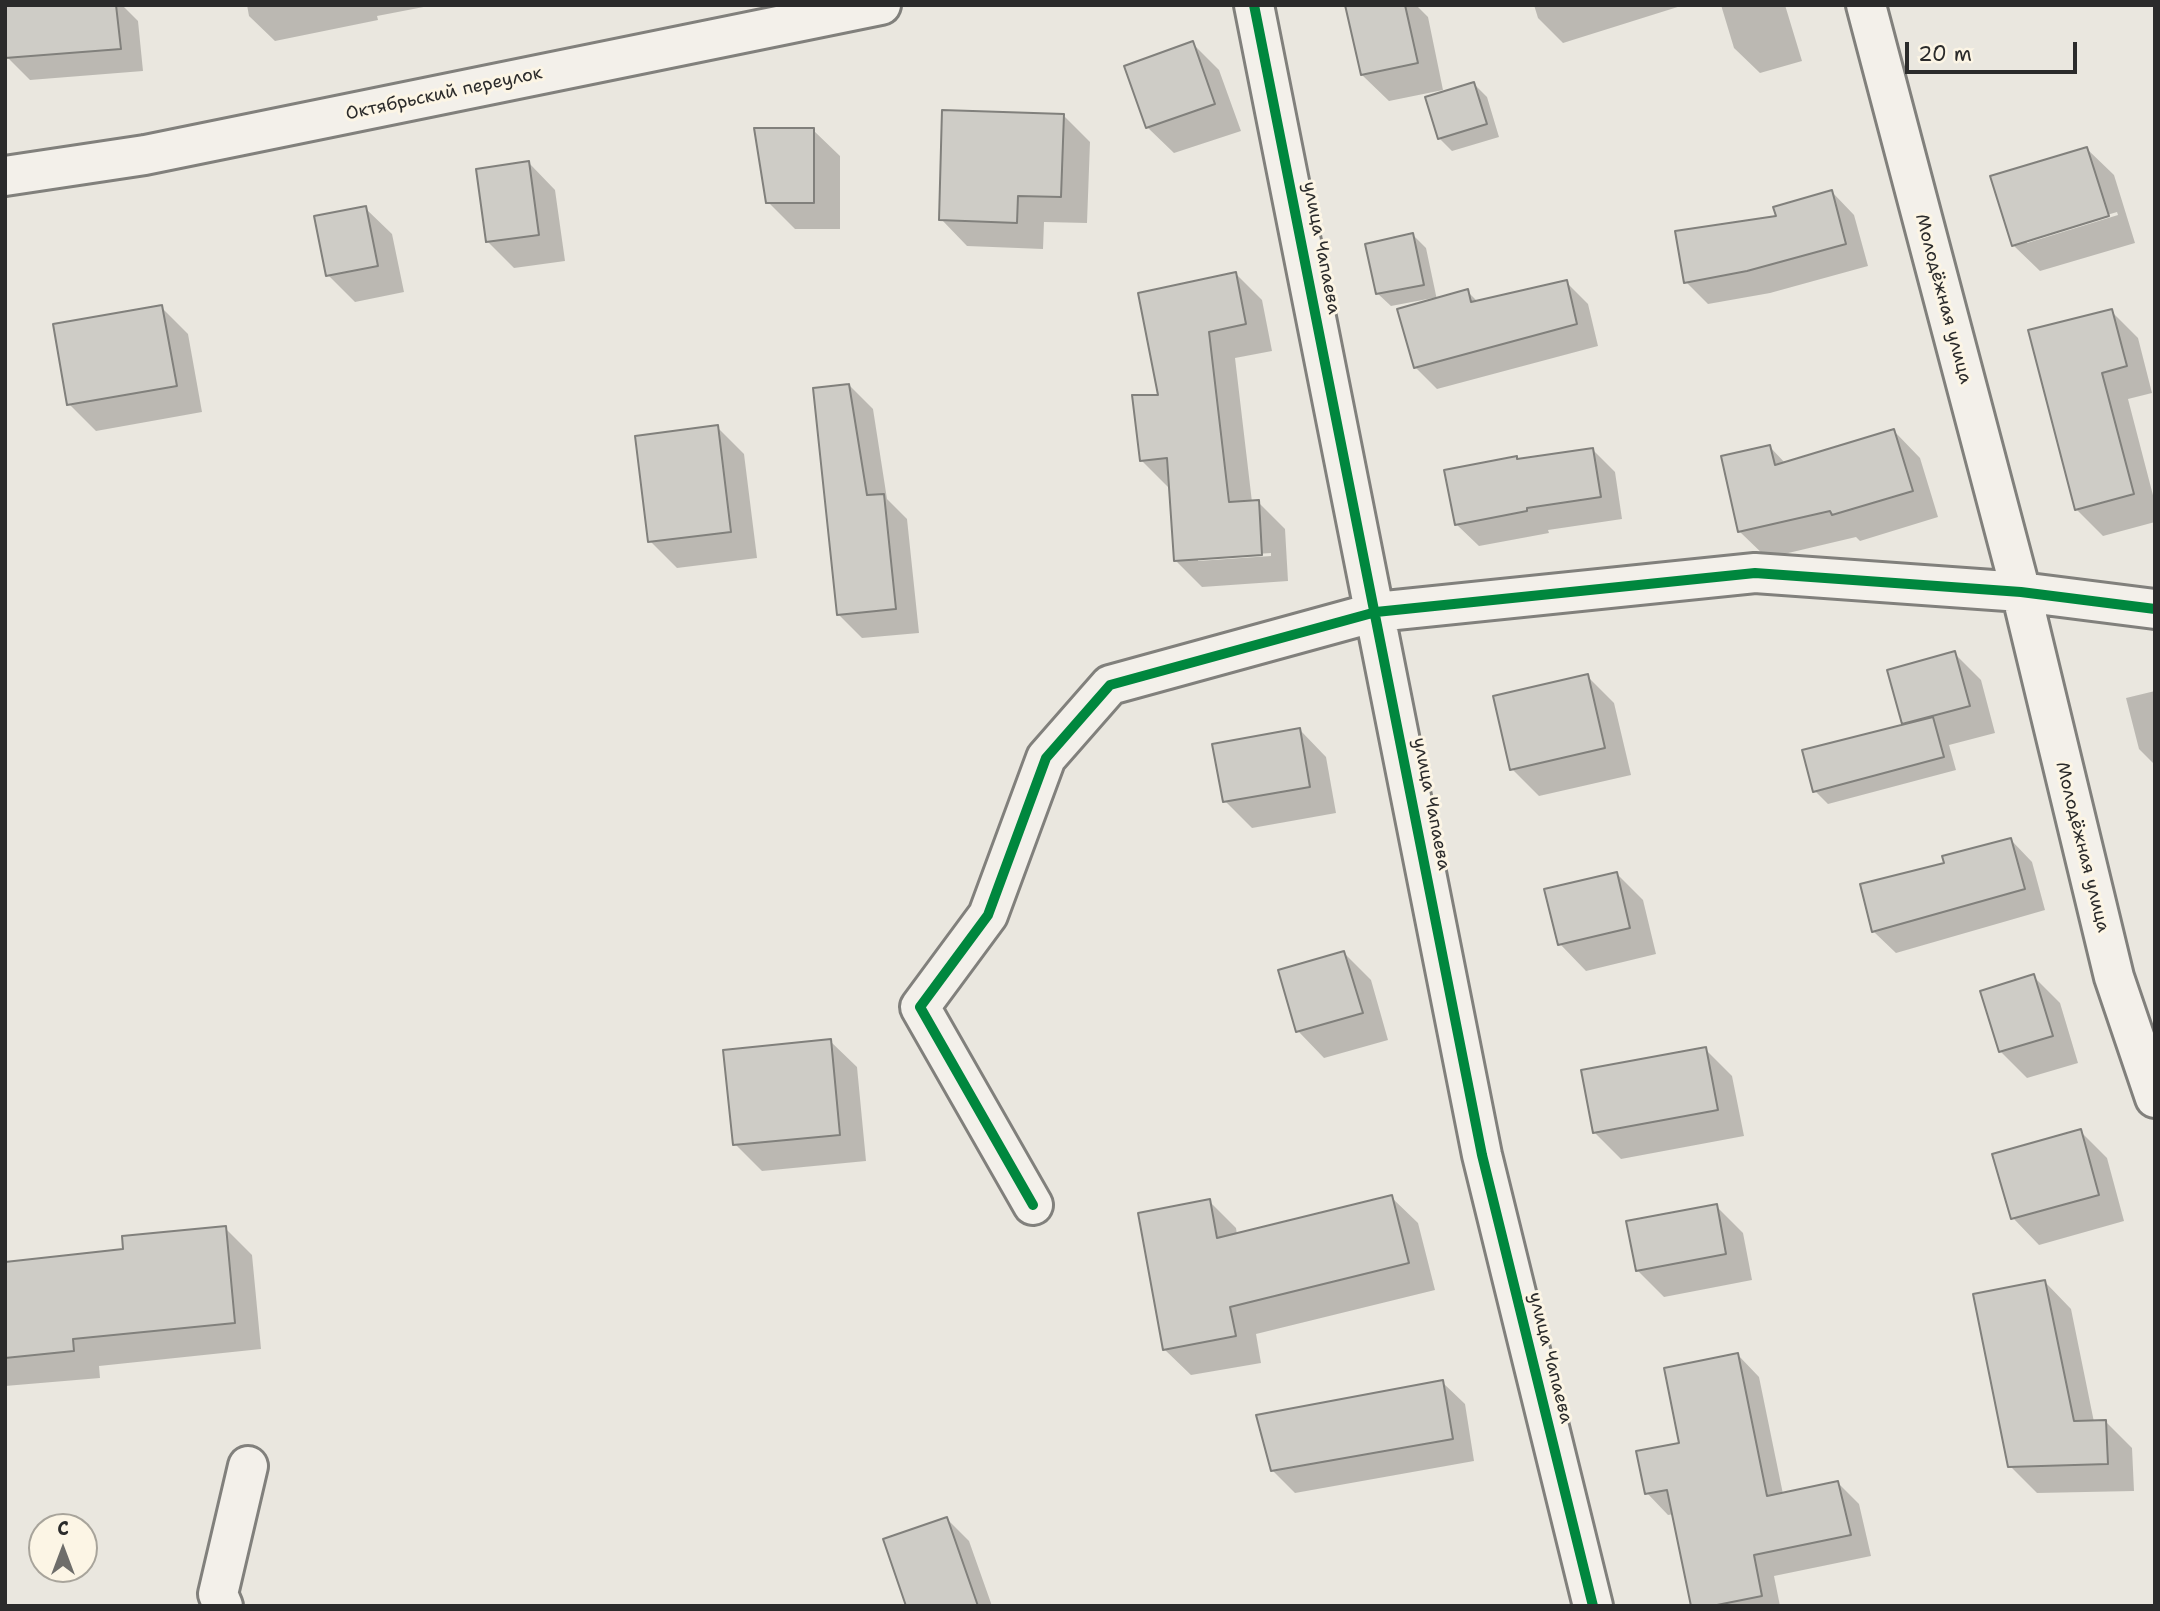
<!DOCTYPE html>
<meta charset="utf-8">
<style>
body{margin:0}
#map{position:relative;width:2160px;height:1611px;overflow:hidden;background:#eae7df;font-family:"Shantell Sans",sans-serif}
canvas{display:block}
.frame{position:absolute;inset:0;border:7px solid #2b2b2b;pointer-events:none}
.north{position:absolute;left:28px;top:1513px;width:70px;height:70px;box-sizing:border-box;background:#fcf5e5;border:2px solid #a8a49b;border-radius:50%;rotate:0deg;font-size:19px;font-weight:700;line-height:28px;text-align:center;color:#2b2b2b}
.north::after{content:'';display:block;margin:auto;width:24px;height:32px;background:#6e6d6a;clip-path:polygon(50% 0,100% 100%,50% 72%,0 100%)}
.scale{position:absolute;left:1905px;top:42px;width:172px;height:32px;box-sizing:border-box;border:4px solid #2b2b2b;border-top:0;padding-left:9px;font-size:21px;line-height:24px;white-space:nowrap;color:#2b2b2b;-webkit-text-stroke:5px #fcf5e5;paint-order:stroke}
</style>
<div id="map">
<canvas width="2160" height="1611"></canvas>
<div class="frame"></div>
<div class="north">С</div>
<div class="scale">20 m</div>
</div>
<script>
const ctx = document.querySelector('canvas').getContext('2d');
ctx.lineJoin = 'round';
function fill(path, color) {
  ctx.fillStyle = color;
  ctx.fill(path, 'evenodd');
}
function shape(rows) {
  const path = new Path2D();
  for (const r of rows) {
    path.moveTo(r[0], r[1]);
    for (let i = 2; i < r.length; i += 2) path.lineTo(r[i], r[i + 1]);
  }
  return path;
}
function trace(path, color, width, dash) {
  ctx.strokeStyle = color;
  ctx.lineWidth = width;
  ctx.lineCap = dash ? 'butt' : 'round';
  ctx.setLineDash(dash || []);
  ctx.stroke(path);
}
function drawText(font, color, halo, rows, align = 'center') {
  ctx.font = font + ' "Shantell Sans",sans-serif';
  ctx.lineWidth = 6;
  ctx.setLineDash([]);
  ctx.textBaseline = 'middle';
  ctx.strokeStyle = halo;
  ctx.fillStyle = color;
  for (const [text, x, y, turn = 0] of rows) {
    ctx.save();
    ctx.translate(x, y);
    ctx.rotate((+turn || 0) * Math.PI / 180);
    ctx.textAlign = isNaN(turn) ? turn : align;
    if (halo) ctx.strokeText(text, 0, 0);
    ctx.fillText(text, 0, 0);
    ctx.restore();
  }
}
const shadow = shape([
 [5,5,122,5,138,21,143,71,30,80,8,58],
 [247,5,434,5,377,16,378,20,275,41,249,16],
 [1347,5,1416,5,1428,17,1443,90,1389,101,1362,75],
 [1534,5,1684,5,1563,43,1538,18],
 [1721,5,1785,5,1802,61,1760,73,1734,48],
 [1192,43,1219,70,1241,131,1174,153,1147,127],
 [1474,84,1487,97,1499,137,1452,151,1439,138],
 [1063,115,1090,142,1087,223,1044,222,1043,249,967,246,941,219],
 [813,130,840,156,840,229,795,229,768,202],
 [2087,149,2114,175,2135,243,2040,271,2013,245],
 [2117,212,2118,215,2027,243,2027,239],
 [529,163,555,190,565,261,514,268,487,241],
 [1832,192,1854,215,1868,266,1770,293,1708,304,1686,282,1778,217],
 [365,208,392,234,404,292,355,302,328,275],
 [1413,235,1426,248,1437,300,1467,291,1478,302,1566,282,1588,304,1598,346,1437,389,1415,367,1433,298,1391,306,1377,293],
 [1235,273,1262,300,1272,351,1235,358,1252,502,1258,502,1285,529,1288,581,1202,587,1175,560,1171,487,1168,487,1141,460,1160,396],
 [1271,553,1271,556,1198,561,1198,558],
 [161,307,188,334,202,412,96,431,69,404],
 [2111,311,2138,338,2152,393,2128,399,2155,503,2155,522,2103,536,2076,509],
 [849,385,873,409,887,499,907,519,919,633,862,638,838,614],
 [717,427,744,454,757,558,677,568,650,541],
 [1894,431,1920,458,1938,517,1860,541,1856,537,1767,558,1740,532,1723,458,1770,447,1786,464],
 [1593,450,1615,472,1622,519,1548,530,1549,533,1479,546,1456,524,1516,457,1519,461],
 [1954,653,1981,680,1995,733,1949,745,1956,770,1828,804,1815,791,1906,726,1904,723],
 [1587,676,1614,703,1631,775,1539,796,1512,769],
 [2155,691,2155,765,2139,749,2126,698],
 [1300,730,1326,757,1336,813,1252,828,1225,801],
 [2011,840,2032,862,2045,910,1896,953,1874,932,1862,885,1946,865],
 [1617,874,1643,900,1656,954,1586,971,1560,944],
 [1344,953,1371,980,1388,1040,1324,1058,1298,1031],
 [2033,976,2060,1003,2078,1063,2027,1078,2000,1051],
 [830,1041,857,1067,866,1161,762,1171,735,1144],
 [1705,1049,1732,1076,1744,1136,1621,1159,1594,1132],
 [2080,1131,2107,1158,2124,1221,2039,1245,2013,1218],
 [1391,1197,1418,1223,1435,1290,1256,1334,1261,1363,1191,1375,1164,1349,1209,1201,1236,1228,1237,1235],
 [1716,1206,1743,1233,1752,1280,1664,1297,1637,1270],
 [225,1228,252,1255,261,1349,99,1366,100,1378,5,1386,5,1263,125,1251],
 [2045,1282,2071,1309,2094,1422,2106,1422,2132,1448,2134,1491,2037,1493,2010,1466],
 [1738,1355,1759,1377,1783,1494,1838,1483,1859,1504,1871,1556,1774,1576,1780,1606,1693,1606,1674,1514,1668,1515,1647,1493,1681,1444],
 [1442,1382,1465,1404,1474,1461,1295,1493,1273,1471],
 [947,1519,969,1541,992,1606,908,1606]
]);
const building = shape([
 [5,5,116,5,121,49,5,58,5,5],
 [1345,5,1405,5,1418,63,1361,75,1345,5],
 [1193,41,1215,104,1146,128,1124,66,1193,41],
 [1474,82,1487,124,1438,139,1425,97,1474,82],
 [942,110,1064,114,1061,197,1018,196,1017,223,939,220,942,110],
 [754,128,814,128,814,203,766,203,754,128],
 [2087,147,2109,216,2012,246,1990,176,2087,147],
 [529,161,539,235,486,242,476,169,529,161],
 [1832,190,1846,244,1747,271,1684,283,1675,231,1776,216,1773,207,1832,190],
 [366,206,378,266,326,276,314,216,366,206],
 [1413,233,1424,285,1376,294,1365,244,1413,233],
 [1236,272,1246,324,1209,332,1229,502,1259,500,1262,555,1174,561,1167,458,1140,461,1132,395,1158,395,1138,293,1236,272],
 [1567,280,1577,324,1414,368,1397,309,1468,289,1471,302,1567,280],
 [162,305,177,386,67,405,53,324,162,305],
 [2112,309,2127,366,2102,373,2134,494,2075,510,2028,330,2112,309],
 [849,384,867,495,884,494,896,609,837,615,813,388,849,384],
 [718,425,731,532,648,542,635,436,718,425],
 [1894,429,1913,491,1832,515,1830,511,1738,532,1721,456,1770,445,1775,465,1894,429],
 [1593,448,1601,497,1527,508,1527,511,1455,525,1444,470,1517,456,1517,459,1593,448],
 [1955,651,1970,706,1902,724,1887,670,1955,651],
 [1588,674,1605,748,1510,770,1493,696,1588,674],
 [1933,717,1944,757,1813,792,1802,750,1933,717],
 [1300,728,1310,787,1223,802,1212,744,1300,728],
 [2011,838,2025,889,1872,932,1860,884,1944,863,1942,856,2011,838],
 [1617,872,1630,928,1558,945,1544,889,1617,872],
 [1344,951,1363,1013,1296,1032,1278,970,1344,951],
 [2034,974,2053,1036,1999,1052,1980,991,2034,974],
 [831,1039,840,1135,733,1145,723,1050,831,1039],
 [1706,1047,1718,1110,1593,1133,1581,1070,1706,1047],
 [2081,1129,2099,1195,2011,1219,1992,1154,2081,1129],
 [1392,1195,1409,1263,1230,1307,1236,1336,1163,1350,1138,1213,1210,1199,1217,1238,1392,1195],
 [1717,1204,1726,1254,1636,1271,1626,1221,1717,1204],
 [226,1226,235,1323,73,1339,74,1351,5,1358,5,1262,123,1249,122,1236,226,1226],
 [2045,1280,2074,1421,2106,1420,2108,1464,2008,1467,1973,1294,2045,1280],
 [1738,1353,1767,1496,1838,1481,1851,1535,1754,1555,1762,1596,1712,1606,1691,1606,1667,1490,1645,1494,1636,1451,1679,1443,1664,1368,1738,1353],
 [1443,1380,1453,1439,1271,1471,1256,1415,1443,1380],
 [947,1517,978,1606,906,1606,883,1539,947,1517]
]);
const minor = shape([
 [1254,5,1482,1155,1593,1606],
 [1866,5,2021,592,2114,977,2155,1098],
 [5,176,145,155,881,5],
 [1033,1205,920,1007,988,915,1046,758,1110,685,1376,612,1755,573,2021,592,2155,609],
 [223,1606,218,1594,248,1466]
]);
const cycleway = shape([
 [1254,5,1482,1155,1593,1606],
 [1033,1205,920,1007,988,915,1046,758,1110,685,1376,612,1755,573,2021,592,2155,609]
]);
const streetNames = [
 ["Октябрьский переулок",444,94,-12],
 ["улица Чапаева",1321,248,79],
 ["Молодёжная улица",1943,299,75],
 ["улица Чапаева",1431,804,79],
 ["Молодёжная улица",2082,847,76],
 ["улица Чапаева",1550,1358,76]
];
fill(shadow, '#0003');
fill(building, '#ceccc6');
trace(building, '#81807c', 2);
trace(minor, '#81807c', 44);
trace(minor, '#f3f0ea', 38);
trace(cycleway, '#00873e', 10);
drawText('18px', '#2b2b2b', '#fcf5e5', streetNames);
</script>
